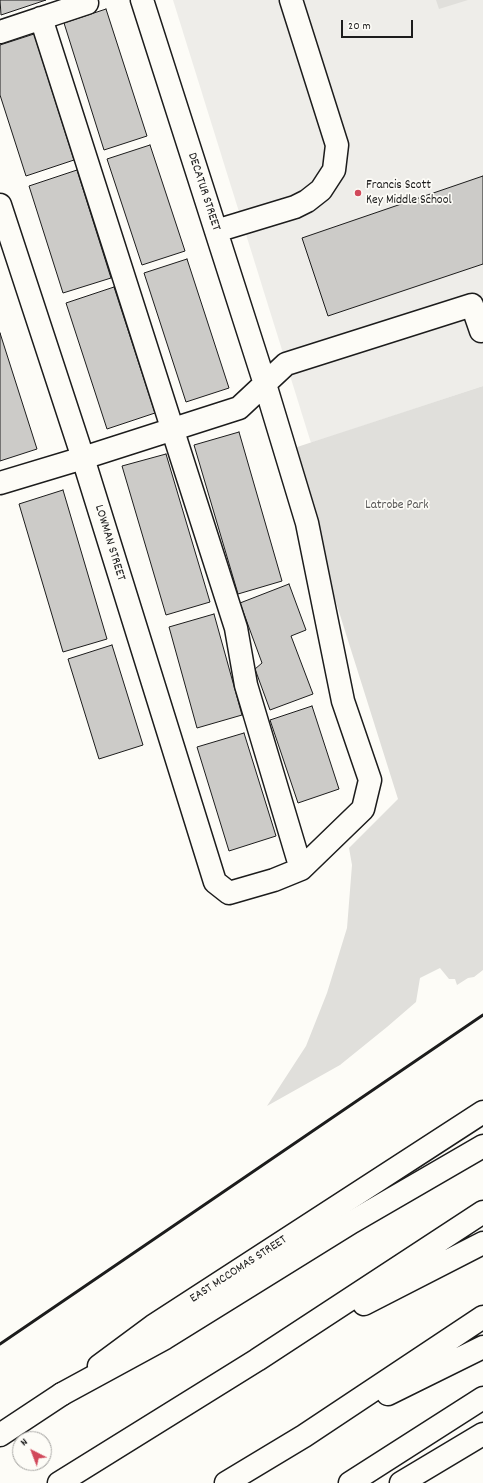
<!DOCTYPE html>
<style>
body{margin:0}
#map{position:relative;width:483px;height:1483px;overflow:hidden;background:#fdfcf7;font-family:Dekko,sans-serif}
canvas{display:block}
.north{position:absolute;left:12px;top:1431px;width:40px;height:40px;box-sizing:border-box;background:#fdfcf7;border:1px solid #a3a29f;border-radius:50%;rotate:318deg;font-size:11px;font-weight:700;line-height:16px;text-align:center;color:#1c1c1c}
.north::after{content:'';display:block;margin:auto;width:14px;height:18px;background:#d1495b;clip-path:polygon(50% 0,100% 100%,50% 72%,0 100%)}
.scale{position:absolute;left:341px;top:20px;width:72px;height:18px;box-sizing:border-box;border:2px solid #1c1c1c;border-top:0;padding-left:5px;font-size:12px;line-height:14px;white-space:nowrap;color:#1c1c1c;-webkit-text-stroke:3px #fdfcf7;paint-order:stroke}
</style>
<div id="map">
<canvas width="483" height="1483"></canvas>
<div class="north">N</div>
<div class="scale">20 m</div>
</div>
<script>
const ctx = document.querySelector('canvas').getContext('2d');
ctx.lineJoin = 'round';
function fill(path, color) {
  ctx.fillStyle = color;
  ctx.fill(path, 'evenodd');
}
function shape(rows) {
  const path = new Path2D();
  for (const r of rows) {
    path.moveTo(r[0], r[1]);
    for (let i = 2; i < r.length; i += 2) path.lineTo(r[i], r[i + 1]);
  }
  return path;
}
function trace(path, color, width, dash) {
  ctx.strokeStyle = color;
  ctx.lineWidth = width;
  ctx.lineCap = dash ? 'butt' : 'round';
  ctx.setLineDash(dash || []);
  ctx.stroke(path);
}
function drawText(font, color, halo, rows, align = 'center') {
  ctx.font = font + ' Dekko,sans-serif';
  ctx.lineWidth = 3.5;
  ctx.setLineDash([]);
  ctx.textBaseline = 'middle';
  ctx.strokeStyle = halo;
  ctx.fillStyle = color;
  for (const [text, x, y, turn = 0] of rows) {
    ctx.save();
    ctx.translate(x, y);
    ctx.rotate((+turn || 0) * Math.PI / 180);
    ctx.textAlign = isNaN(turn) ? turn : align;
    if (halo) ctx.strokeText(text, 0, 0);
    ctx.fillText(text, 0, 0);
    ctx.restore();
  }
}
const built = shape([
 [173,0,483,0,483,386,311,443]
]);
const green = shape([
 [436,0,468,0,439,9],
 [483,386,483,970,474,977,468,978,457,985,455,979,449,979,440,968,420,978,416,1002,387,1027,340,1065,267,1106,306,1046,327,993,347,928,352,865,349,848,398,799,288,450]
]);
const building = shape([
 [0,0,46,0,1,15,0,0],
 [106,9,147,136,104,150,64,23,106,9],
 [34,34,74,160,26,176,0,95,0,45,34,34],
 [150,145,185,251,142,265,107,159,150,145],
 [77,170,111,278,63,293,29,186,77,170],
 [483,176,483,264,328,316,302,238,483,176],
 [187,259,229,388,186,402,144,273,187,259],
 [114,287,155,413,107,429,66,303,114,287],
 [0,333,37,449,0,461,0,333],
 [239,432,282,581,238,594,194,445,239,432],
 [166,454,210,602,166,615,122,466,166,454],
 [63,490,107,639,63,652,19,504,63,490],
 [289,584,306,630,291,636,313,694,270,710,255,669,262,663,240,603,289,584],
 [214,614,242,715,197,728,169,627,214,614],
 [112,645,143,745,99,759,68,659,112,645],
 [312,706,339,789,298,803,270,720,312,706],
 [244,733,276,836,229,851,197,747,244,733]
]);
const minor = shape([
 [41,18,236,628,246,685,301,869],
 [0,32,87,3],
 [0,205,83,458,215,882,229,893,274,880,301,869,363,809,370,780,343,701,307,523,265,384,142,0],
 [216,231,295,207,307,201,321,190,334,170,337,145,291,0],
 [0,483,83,458,239,408,286,364,472,305,481,331],
 [99,1366,153,1326,483,1112],
 [401,1483,483,1434]
]);
const major = shape([
 [0,1435,62,1394]
]);
const highway = shape([
 [364,1304,483,1243],
 [62,1394,165,1338,352,1222,483,1146],
 [388,1394,483,1347],
 [59,1483,257,1360,483,1212],
 [226,1483,304,1436,483,1317],
 [350,1483,483,1398]
]);
const rail = shape([
 [0,1344,483,1015]
]);
const markers = [
 [358,193,4,"#d1495b"]
];
const poiNames = [
 ["Francis Scott",366,186],
 ["Key Middle School",366,201]
];
const streetNames = [
 ["DECATUR STREET",203,192,72],
 ["LOWMAN STREET",109,543,73],
 ["EAST MCCOMAS STREET",239,1270,-33]
];
const parkNames = [
 ["Latrobe Park",397,506]
];
fill(built, '#eeede9');
fill(green, '#e0dfdb');
fill(building, '#cccbc8');
trace(building, '#1c1c1c', 1);
trace(minor, '#1c1c1c', 25);
trace(major, '#1c1c1c', 25);
trace(highway, '#1c1c1c', 25);
trace(minor, '#fdfcf7', 22);
trace(major, '#fdfcf7', 22);
trace(highway, '#fdfcf7', 22);
trace(rail, '#1c1c1c', 3);
for (const [x, y, r, color] of markers) {
  const dot = new Path2D();
  dot.arc(x, y, r, 0, 2 * Math.PI);
  ctx.fillStyle = color;
  ctx.fill(dot);
  trace(dot, '#fdfcf7', 1.5);
}
drawText('13px', '#1c1c1c', '#fdfcf7', poiNames, 'left');
drawText('13px', '#1c1c1c', '#fdfcf7', streetNames);
drawText('13px', '#575655', '#fdfcf7', parkNames);
</script>
